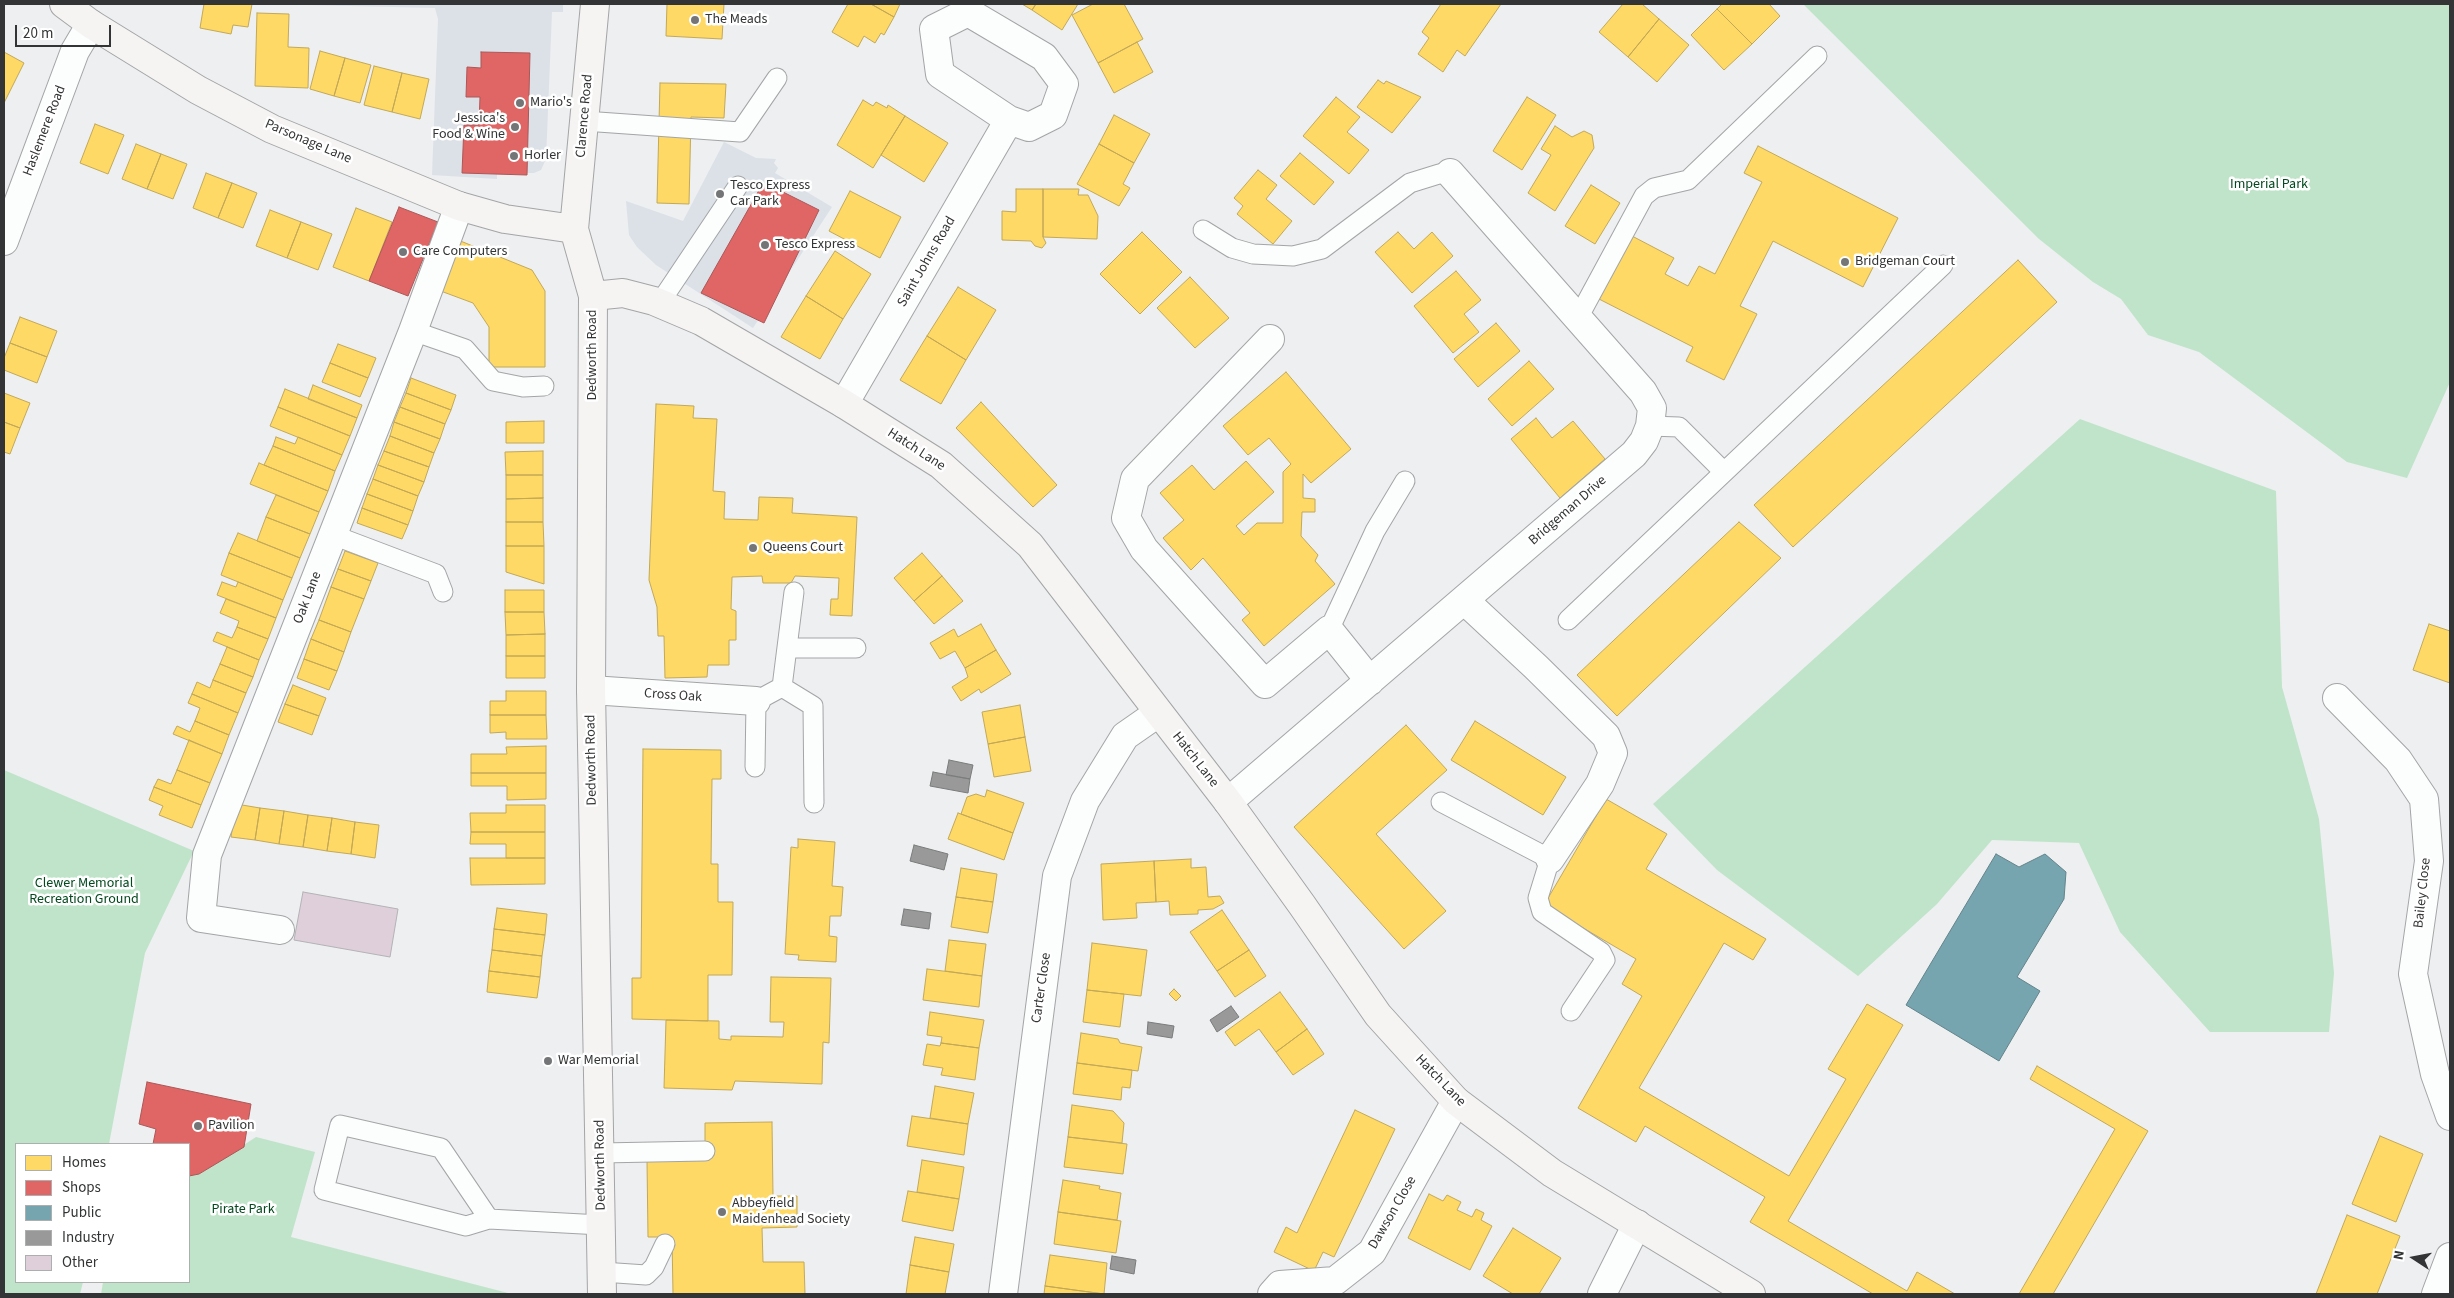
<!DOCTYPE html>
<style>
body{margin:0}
#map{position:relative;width:2454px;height:1298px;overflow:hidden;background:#edeff1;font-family:"Source Sans 3",sans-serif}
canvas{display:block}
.frame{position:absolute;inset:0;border:5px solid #333435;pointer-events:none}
.legend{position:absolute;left:15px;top:1143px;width:175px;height:140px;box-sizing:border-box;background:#fff;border:1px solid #adaeae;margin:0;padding:6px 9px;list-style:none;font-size:15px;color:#333435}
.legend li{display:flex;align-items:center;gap:10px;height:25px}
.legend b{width:25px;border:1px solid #adaeae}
.north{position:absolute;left:2389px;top:1233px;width:50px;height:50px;-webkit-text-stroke:4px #fff;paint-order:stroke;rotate:281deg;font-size:14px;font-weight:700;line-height:20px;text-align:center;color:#333435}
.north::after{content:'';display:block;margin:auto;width:18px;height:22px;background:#333435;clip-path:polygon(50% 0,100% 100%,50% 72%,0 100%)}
.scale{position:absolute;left:15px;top:25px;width:96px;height:22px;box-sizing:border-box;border:2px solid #333435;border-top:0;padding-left:6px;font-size:15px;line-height:18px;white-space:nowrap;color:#333435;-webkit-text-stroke:4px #fff;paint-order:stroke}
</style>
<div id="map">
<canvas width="2454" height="1298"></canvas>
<div class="frame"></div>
<ul class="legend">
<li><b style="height:14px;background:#ffd966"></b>Homes</li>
<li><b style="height:14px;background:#e06666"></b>Shops</li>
<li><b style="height:14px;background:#76a5af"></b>Public</li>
<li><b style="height:14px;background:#999"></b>Industry</li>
<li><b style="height:14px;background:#dfcfda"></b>Other</li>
</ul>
<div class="north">N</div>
<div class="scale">20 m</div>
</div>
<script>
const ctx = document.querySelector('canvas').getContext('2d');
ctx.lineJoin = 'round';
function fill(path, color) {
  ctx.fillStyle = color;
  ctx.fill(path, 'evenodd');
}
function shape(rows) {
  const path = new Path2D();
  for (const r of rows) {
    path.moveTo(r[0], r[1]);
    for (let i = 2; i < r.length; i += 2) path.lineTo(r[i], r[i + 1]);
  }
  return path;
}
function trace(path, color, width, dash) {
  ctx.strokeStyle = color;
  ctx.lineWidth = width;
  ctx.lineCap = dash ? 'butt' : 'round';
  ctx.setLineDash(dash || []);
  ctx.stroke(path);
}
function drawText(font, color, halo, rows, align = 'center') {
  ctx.font = font + ' "Source Sans 3",sans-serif';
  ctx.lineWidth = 5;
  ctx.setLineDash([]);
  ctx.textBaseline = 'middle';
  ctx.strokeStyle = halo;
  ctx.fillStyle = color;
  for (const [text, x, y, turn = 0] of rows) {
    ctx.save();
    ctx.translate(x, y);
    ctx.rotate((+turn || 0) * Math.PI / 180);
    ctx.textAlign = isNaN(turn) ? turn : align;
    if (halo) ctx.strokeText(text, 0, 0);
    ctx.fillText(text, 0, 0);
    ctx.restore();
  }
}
const built = shape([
 [265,4,563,4,563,12,552,12,546,159,541,170,534,173,497,173,497,179,432,175,438,19,435,8],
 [724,142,756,158,776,159,774,163,778,168,775,173,832,207,753,328,656,265,637,247,629,235,626,201,683,221]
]);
const green = shape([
 [1803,4,2450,4,2450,382,2407,478,2347,462,2199,352,2148,335,2121,299,2093,282,2039,239],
 [2080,419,2276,491,2282,687,2319,819,2334,973,2329,1032,2210,1032,2120,932,2079,843,1992,840,1937,904,1858,976,1717,870,1653,804],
 [4,770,194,851,145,953,109,1144,16,1144,16,1282,83,1282,80,1294,4,1294],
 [256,1137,315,1152,291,1237,512,1294,101,1294,103,1282,189,1282,189,1172,199,1174]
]);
const homes = shape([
 [204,4,252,4,248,27,233,25,231,34,200,28,204,4],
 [667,4,724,4,722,39,666,36,667,4],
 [848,4,871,4,894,17,884,35,881,33,875,43,864,36,858,47,832,32,848,4],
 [871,4,900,4,894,17,871,4],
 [1022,4,1036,4,1032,10,1022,4],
 [1036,4,1078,4,1062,30,1032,10,1036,4],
 [1093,4,1124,4,1143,39,1098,63,1072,15,1093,4],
 [1441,4,1501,4,1465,56,1457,50,1443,72,1418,54,1429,38,1422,32,1441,4],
 [1623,4,1642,4,1659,19,1628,57,1599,32,1623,4],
 [1722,4,1769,4,1780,16,1752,44,1717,9,1722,4],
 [1717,9,1752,44,1724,70,1691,35,1717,9],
 [257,13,289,14,288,47,309,48,308,88,255,86,257,13],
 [1659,19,1689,45,1657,82,1628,57,1659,19],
 [1137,42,1153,72,1114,93,1098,63,1137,42],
 [320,51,345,58,334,96,310,89,320,51],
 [4,52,24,63,4,103,4,52],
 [345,58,371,65,360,103,334,96,345,58],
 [374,66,402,73,392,112,364,105,374,66],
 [402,73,429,79,420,119,392,112,402,73],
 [1378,80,1384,84,1386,81,1421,97,1392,133,1357,107,1378,80],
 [660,83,726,84,724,118,691,117,689,204,657,203,660,83],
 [1336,97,1360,117,1347,132,1369,150,1349,174,1303,136,1336,97],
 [1527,97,1556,115,1522,170,1493,151,1527,97],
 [863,100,873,106,876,102,887,108,888,105,905,116,873,168,837,145,863,100],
 [1114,115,1150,134,1134,163,1099,144,1114,115],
 [905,116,948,143,924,182,881,155,905,116],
 [95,124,124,135,108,174,80,163,95,124],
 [1555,126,1572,137,1584,131,1592,135,1594,148,1555,211,1528,193,1551,155,1541,149,1555,126],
 [136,144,161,154,147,189,122,179,136,144],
 [1099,144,1134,163,1123,184,1130,188,1119,206,1077,184,1099,144],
 [1758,146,1898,218,1863,287,1773,241,1740,306,1757,314,1724,380,1686,361,1693,347,1599,299,1632,236,1674,258,1665,274,1688,286,1699,266,1715,274,1762,182,1744,173,1758,146],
 [1300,153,1334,182,1314,205,1280,176,1300,153],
 [161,154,187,164,173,199,147,189,161,154],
 [1258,170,1277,185,1266,199,1292,221,1273,244,1237,214,1243,206,1234,198,1258,170],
 [206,173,232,183,218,218,193,208,206,173],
 [232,183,257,193,243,228,218,218,232,183],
 [1591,185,1620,203,1595,244,1565,226,1591,185],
 [1016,189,1043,189,1043,237,1046,243,1042,248,1035,246,1031,241,1002,240,1002,211,1016,212,1016,189],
 [1043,189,1079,189,1078,195,1088,195,1098,216,1097,239,1043,237,1043,189],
 [850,191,901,217,880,258,829,231,850,191],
 [356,208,392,222,369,281,333,267,356,208],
 [270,210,301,222,287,258,256,246,270,210],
 [301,222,332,234,318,270,287,258,301,222],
 [1142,232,1182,272,1140,314,1100,274,1142,232],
 [1398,232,1414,249,1432,232,1453,256,1412,293,1375,252,1398,232],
 [458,240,532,270,545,291,545,367,489,367,489,327,473,303,438,290,458,240],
 [835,251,871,274,843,319,806,296,835,251],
 [2018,260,2057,302,1793,547,1754,505,2018,260],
 [1456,271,1481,300,1464,314,1479,332,1453,353,1414,306,1456,271],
 [1190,277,1229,318,1195,348,1157,308,1190,277],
 [958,287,996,310,966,360,927,336,958,287],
 [806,296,843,319,820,359,781,337,806,296],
 [20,317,57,331,47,357,10,343,20,317],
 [1496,323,1520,351,1478,387,1454,359,1496,323],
 [927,336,966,360,941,404,900,380,927,336],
 [10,343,47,357,37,383,4,370,4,358,10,343],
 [338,344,376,358,368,378,330,363,338,344],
 [1529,361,1554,389,1512,426,1488,399,1529,361],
 [330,363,368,378,360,397,322,382,330,363],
 [1286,372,1351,449,1311,483,1303,474,1303,498,1315,499,1315,512,1302,512,1301,536,1318,555,1315,561,1335,584,1264,646,1242,620,1250,613,1203,558,1191,570,1163,538,1184,520,1160,493,1192,465,1214,490,1246,461,1274,492,1236,526,1244,535,1257,523,1283,523,1283,472,1291,464,1269,438,1248,455,1223,426,1286,372],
 [411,378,456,395,451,410,406,393,411,378],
 [313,385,362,405,357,418,308,399,313,385],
 [285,389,357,418,350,436,278,407,285,389],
 [4,393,30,403,20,428,4,422,4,393],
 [406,393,451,410,445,424,400,407,406,393],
 [981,402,1057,485,1033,507,956,428,981,402],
 [656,404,694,406,693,418,717,419,713,491,725,492,724,519,758,520,759,497,793,498,792,513,857,517,852,616,830,615,831,599,838,599,839,578,795,576,791,583,763,583,762,576,732,577,731,609,736,611,736,640,729,640,729,665,708,665,707,677,665,678,664,636,658,636,657,607,649,580,656,404],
 [278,407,350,436,342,455,270,426,278,407],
 [400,407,445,424,440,439,394,422,400,407],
 [1536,418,1552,438,1573,421,1605,459,1560,498,1511,439,1536,418],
 [544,421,544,443,506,443,506,422,544,421],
 [4,422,20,428,10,454,4,452,4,422],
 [394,422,440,439,434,453,390,436,394,422],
 [390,436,434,453,429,467,384,451,390,436],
 [276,437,295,444,298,437,342,455,335,471,273,446,276,437],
 [273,446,335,471,328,491,264,465,273,446],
 [384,451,429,467,424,482,378,465,384,451],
 [543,451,543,475,506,475,505,452,543,451],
 [259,463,328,491,319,512,250,484,259,463],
 [378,465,424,482,418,496,373,479,378,465],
 [506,475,543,475,543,498,506,499,506,475],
 [373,479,418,496,413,511,367,494,373,479],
 [367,494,413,511,408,525,362,508,367,494],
 [276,495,319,512,310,534,266,517,276,495],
 [543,498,543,522,506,522,506,499,543,498],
 [362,508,408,525,402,539,357,523,362,508],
 [266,517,310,534,300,558,257,541,266,517],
 [506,522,543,522,544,546,506,546,506,522],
 [1739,522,1781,558,1617,716,1577,675,1739,522],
 [238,533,300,558,292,578,229,553,238,533],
 [506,546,544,546,544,584,506,572,506,546],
 [345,551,378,563,371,581,338,569,345,551],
 [229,553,292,578,283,600,221,575,229,553],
 [922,553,942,576,914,601,894,578,922,553],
 [338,569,371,581,364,599,331,587,338,569],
 [942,576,963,601,934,624,914,601,942,576],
 [222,582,236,587,238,582,283,600,276,618,217,595,222,582],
 [331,587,364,599,351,632,319,620,331,587],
 [505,590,544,590,544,612,505,612,505,590],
 [226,599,276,618,268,639,237,627,239,621,220,613,226,599],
 [505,612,544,612,545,634,506,635,505,612],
 [319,620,351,632,344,652,311,639,319,620],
 [981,624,996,650,965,668,955,651,940,659,930,643,954,629,958,637,981,624],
 [2429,624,2450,631,2450,683,2413,670,2429,624],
 [237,627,268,639,259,660,213,641,217,632,232,638,237,627],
 [545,634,545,656,506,656,506,635,545,634],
 [311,639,344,652,337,671,304,659,311,639],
 [227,647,259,660,253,677,220,664,227,647],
 [996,650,1011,674,981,693,979,689,961,701,952,687,968,677,965,668,996,650],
 [506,656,545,656,545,678,506,678,506,656],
 [304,659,337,671,329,690,297,678,304,659],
 [220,664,253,677,246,693,213,680,220,664],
 [213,680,246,693,238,713,192,694,197,682,210,688,213,680],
 [293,685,326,698,319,716,285,704,293,685],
 [506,691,546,691,546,715,490,715,490,701,506,701,506,691],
 [192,694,238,713,229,735,195,721,200,708,188,703,192,694],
 [285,704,319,716,312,735,278,722,285,704],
 [1020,705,1025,737,988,744,982,712,1020,705],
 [490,715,546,715,547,739,506,739,506,732,490,733,490,715],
 [195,721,229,735,222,754,173,734,177,726,190,732,195,721],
 [1475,721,1566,777,1543,815,1451,760,1475,721],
 [1406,725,1447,770,1376,834,1446,911,1404,949,1294,827,1406,725],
 [1025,737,1031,771,994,777,988,744,1025,737],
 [189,740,222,754,210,783,177,770,189,740],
 [546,746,546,773,471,773,471,754,507,754,506,747,546,746],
 [643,749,721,750,721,779,712,779,711,864,718,864,718,902,733,902,732,975,708,975,708,1021,632,1019,632,978,641,978,643,749],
 [177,770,210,783,201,805,154,787,158,779,171,784,177,770],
 [471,773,546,773,546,799,507,800,507,786,471,786,471,773],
 [154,787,201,805,192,828,159,815,163,806,149,800,154,787],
 [987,790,1024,803,1013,833,961,814,967,797,976,794,985,797,987,790],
 [1606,799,1667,834,1646,869,1766,939,1753,960,1724,943,1639,1088,1789,1176,1846,1079,1828,1069,1867,1004,1903,1025,1788,1221,1907,1291,1917,1272,1955,1294,1873,1294,1750,1222,1765,1197,1645,1126,1636,1142,1578,1108,1642,996,1622,984,1636,959,1544,905,1606,799],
 [236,804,260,808,255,840,231,837,236,804],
 [506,805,545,805,545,832,471,832,470,813,506,813,506,805],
 [260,808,284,811,279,844,255,840,260,808],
 [284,811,308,815,303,847,279,844,284,811],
 [958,813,1013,833,1004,860,948,839,958,813],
 [308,815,332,818,327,851,303,847,308,815],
 [332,818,355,822,351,854,327,851,332,818],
 [355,822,379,825,375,858,351,854,355,822],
 [471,832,545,832,545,858,506,858,506,844,470,844,471,832],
 [798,839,835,842,832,886,843,887,841,916,830,916,829,936,837,937,836,962,798,960,799,955,785,954,791,847,798,848,798,839],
 [470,858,545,858,545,884,471,885,470,858],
 [1191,859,1191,868,1206,867,1208,897,1220,896,1224,903,1213,909,1198,910,1198,914,1170,915,1169,901,1156,902,1154,861,1191,859],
 [1154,861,1156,902,1136,903,1137,918,1103,920,1101,864,1154,861],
 [961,868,997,874,993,902,956,897,961,868],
 [956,897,993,902,988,933,951,927,956,897],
 [497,908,547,914,545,935,494,929,497,908],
 [1222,910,1249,950,1217,971,1190,932,1222,910],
 [494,929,545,935,542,956,492,950,494,929],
 [949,940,986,944,982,976,945,971,949,940],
 [1092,943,1147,950,1141,996,1087,990,1092,943],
 [492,950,542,956,540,977,489,971,492,950],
 [1249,950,1266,976,1235,997,1217,971,1249,950],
 [927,969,982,976,979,1007,923,1000,927,969],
 [489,971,540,977,537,998,487,992,489,971],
 [771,977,831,978,829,1043,823,1042,822,1084,735,1081,732,1090,664,1088,666,1020,719,1021,719,1039,731,1040,731,1036,783,1037,784,1022,770,1022,771,977],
 [1174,989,1181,996,1176,1001,1169,994,1174,989],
 [1087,990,1124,994,1120,1027,1083,1022,1087,990],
 [1280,992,1307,1029,1276,1052,1259,1029,1235,1046,1225,1032,1280,992],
 [930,1012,984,1020,979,1048,941,1043,942,1037,927,1035,930,1012],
 [1307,1029,1324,1054,1293,1075,1276,1052,1307,1029],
 [1081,1033,1118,1039,1120,1043,1142,1047,1138,1071,1077,1063,1081,1033],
 [941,1043,979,1048,975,1080,941,1075,943,1068,923,1065,927,1044,940,1046,941,1043],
 [1077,1063,1132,1070,1130,1088,1122,1087,1121,1100,1073,1094,1077,1063],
 [2037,1066,2148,1131,2053,1294,2019,1294,2115,1129,2030,1079,2037,1066],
 [935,1086,974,1093,968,1124,930,1118,935,1086],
 [1072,1105,1113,1111,1124,1123,1122,1143,1068,1137,1072,1105],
 [1355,1110,1395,1129,1334,1257,1323,1252,1314,1271,1274,1252,1286,1227,1297,1233,1355,1110],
 [912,1116,968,1124,964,1155,907,1146,912,1116],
 [772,1122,773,1196,797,1196,797,1227,762,1228,763,1262,804,1262,805,1294,673,1294,672,1237,648,1237,647,1160,705,1159,705,1123,772,1122],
 [2380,1136,2423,1154,2396,1222,2352,1204,2380,1136],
 [1068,1137,1127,1144,1123,1174,1064,1167,1068,1137],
 [922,1160,964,1167,959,1199,917,1192,922,1160],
 [1063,1180,1100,1186,1099,1189,1121,1193,1117,1220,1058,1212,1063,1180],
 [908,1191,959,1199,953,1231,902,1221,908,1191],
 [1429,1194,1443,1201,1447,1195,1461,1202,1457,1210,1472,1217,1476,1209,1484,1213,1481,1220,1492,1226,1470,1270,1408,1238,1429,1194],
 [1058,1212,1121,1221,1116,1253,1054,1244,1058,1212],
 [2347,1215,2400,1236,2377,1294,2316,1294,2347,1215],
 [1513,1228,1561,1258,1539,1294,1513,1294,1483,1276,1513,1228],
 [915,1237,954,1244,949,1272,910,1265,915,1237],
 [1050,1255,1107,1263,1104,1294,1045,1286,1050,1255],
 [910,1265,949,1272,945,1294,906,1294,910,1265],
 [1045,1286,1104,1294,1044,1294,1045,1286]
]);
const shops = shape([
 [481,52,530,53,527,175,462,173,464,125,479,125,480,97,466,97,467,67,481,68,481,52],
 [762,185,773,187,819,210,764,323,701,293,762,185],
 [399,207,438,222,408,296,369,281,399,207],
 [147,1082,251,1104,244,1147,199,1174,189,1176,189,1144,153,1144,156,1129,139,1124,147,1082]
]);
const public = shape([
 [1996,854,2019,867,2045,854,2066,872,2064,899,2017,977,2040,991,1999,1061,1906,1005,1996,854]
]);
const industry = shape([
 [949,760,973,765,970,779,946,775,949,760],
 [933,772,970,779,968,793,930,786,933,772],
 [914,845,948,854,944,870,910,861,914,845],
 [904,909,931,913,929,929,901,925,904,909],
 [1231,1006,1239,1017,1217,1032,1210,1020,1231,1006],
 [1148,1022,1174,1026,1172,1038,1147,1034,1148,1022],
 [1112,1256,1136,1260,1134,1274,1110,1269,1112,1256]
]);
const building = shape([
 [303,892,398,909,390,957,294,940,303,892]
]);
const lane = shape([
 [584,121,740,132,777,78],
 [1203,230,1232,248,1253,254,1293,256,1322,249,1410,183,1439,174,1450,173],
 [659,304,738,186],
 [1578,318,1644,196,1654,188,1688,180,1817,56],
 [413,331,465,349,493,381,523,387,544,386],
 [1650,426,1679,427,1724,472],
 [333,535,436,574,443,592],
 [1568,620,1943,265],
 [1329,630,1375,531,1405,481],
 [787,648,856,648],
 [782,687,813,706,814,803],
 [755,767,756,701,782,687,794,592],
 [1441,802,1550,859,1538,898,1542,912,1601,952,1605,960,1571,1011],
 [601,1153,705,1151],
 [489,1219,441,1148,340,1125,324,1190,466,1226,489,1219,601,1225],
 [602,1272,646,1275,654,1267,665,1244]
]);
const street = shape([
 [4,241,75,51,91,24],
 [1270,339,1135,479,1126,518,1144,549,1265,684,1329,630,1370,681],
 [844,404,1009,120,940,74,934,29,968,12,1044,57,1064,84,1053,115,1029,127,1009,120],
 [1464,600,1536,667,1606,736,1613,753,1600,784,1550,859],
 [591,690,756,701],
 [2337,698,2398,760,2424,799,2429,861,2413,974,2435,1074,2450,1116],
 [1228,802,1634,454,1644,441,1650,426,1652,408,1643,392,1450,173],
 [280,930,201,918,207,855,413,331,459,206],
 [1003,1294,1057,876,1085,801,1125,736,1158,713],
 [1272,1294,1280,1285,1335,1281,1372,1252,1456,1101],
 [1602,1294,1637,1224],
 [2436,1294,2450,1257]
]);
const secondary = shape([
 [64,4,91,24,198,90,272,129,459,206,505,219,574,229],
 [595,4,574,229,593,296,591,690,602,1294],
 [593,296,623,293,654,301,701,321,844,404,941,465,1030,545,1228,802,1302,905,1378,1015,1456,1101,1552,1173,1751,1294]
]);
const markers = [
 [695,20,5,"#747577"],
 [520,103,5,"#747577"],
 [515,127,5,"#747577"],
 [514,156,5,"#747577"],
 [720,194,5,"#747577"],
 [765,245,5,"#747577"],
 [403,252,5,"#747577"],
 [1845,262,5,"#747577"],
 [753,548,5,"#747577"],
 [548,1061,5,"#747577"],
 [198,1126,5,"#747577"],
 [722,1212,5,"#747577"]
];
const poiNames = [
 ["The Meads",705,20],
 ["Mario's",530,103],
 ["Jessica's",505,119,"right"],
 ["Food & Wine",505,135,"right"],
 ["Horler",524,156],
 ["Tesco Express",730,186],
 ["Car Park",730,202],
 ["Tesco Express",775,245],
 ["Care Computers",413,252],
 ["Bridgeman Court",1855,262],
 ["Queens Court",763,548],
 ["War Memorial",558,1061],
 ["Pavilion",208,1126],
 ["Abbeyfield",732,1204],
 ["Maidenhead Society",732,1220]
];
const streetNames = [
 ["Clarence Road",585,116,-85],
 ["Haslemere Road",45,131,-69],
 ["Parsonage Lane",308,142,23],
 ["Saint Johns Road",927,262,-60],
 ["Dedworth Road",593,355,-90],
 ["Hatch Lane",916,450,33],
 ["Bridgeman Drive",1568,511,-41],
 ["Oak Lane",308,598,-69],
 ["Cross Oak",673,696,4],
 ["Dedworth Road",592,760,-91],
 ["Hatch Lane",1195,760,52],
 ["Bailey Close",2423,893,-84],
 ["Carter Close",1042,988,-82],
 ["Hatch Lane",1440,1081,46],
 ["Dedworth Road",601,1165,-91],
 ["Dawson Close",1393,1213,-60]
];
const parkNames = [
 ["Imperial Park",2269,185],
 ["Clewer Memorial",84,884],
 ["Recreation Ground",84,900],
 ["Pirate Park",243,1210]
];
fill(built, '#dce1e8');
fill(green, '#c0e4c9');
fill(homes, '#ffd966');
trace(homes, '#c2a857', 1);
fill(shops, '#e06666');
trace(shops, '#ac5757', 1);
fill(public, '#76a5af');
trace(public, '#62838a', 1);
fill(industry, '#999');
trace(industry, '#7a7b7b', 1);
fill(building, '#dfcfda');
trace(building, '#b3b2b4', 1);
trace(lane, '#a3a5a6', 21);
trace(street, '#a3a5a6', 30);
trace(secondary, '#a3a5a6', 30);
trace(lane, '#fcfdfd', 19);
trace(street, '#fcfdfd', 28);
trace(secondary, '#f6f3f3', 28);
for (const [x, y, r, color] of markers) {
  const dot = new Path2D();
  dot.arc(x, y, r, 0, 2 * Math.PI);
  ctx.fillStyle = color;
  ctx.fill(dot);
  trace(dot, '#fff', 2);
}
drawText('14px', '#333435', '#fff', poiNames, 'left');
drawText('14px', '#333435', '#fff', streetNames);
drawText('14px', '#03481e', '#fff', parkNames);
</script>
